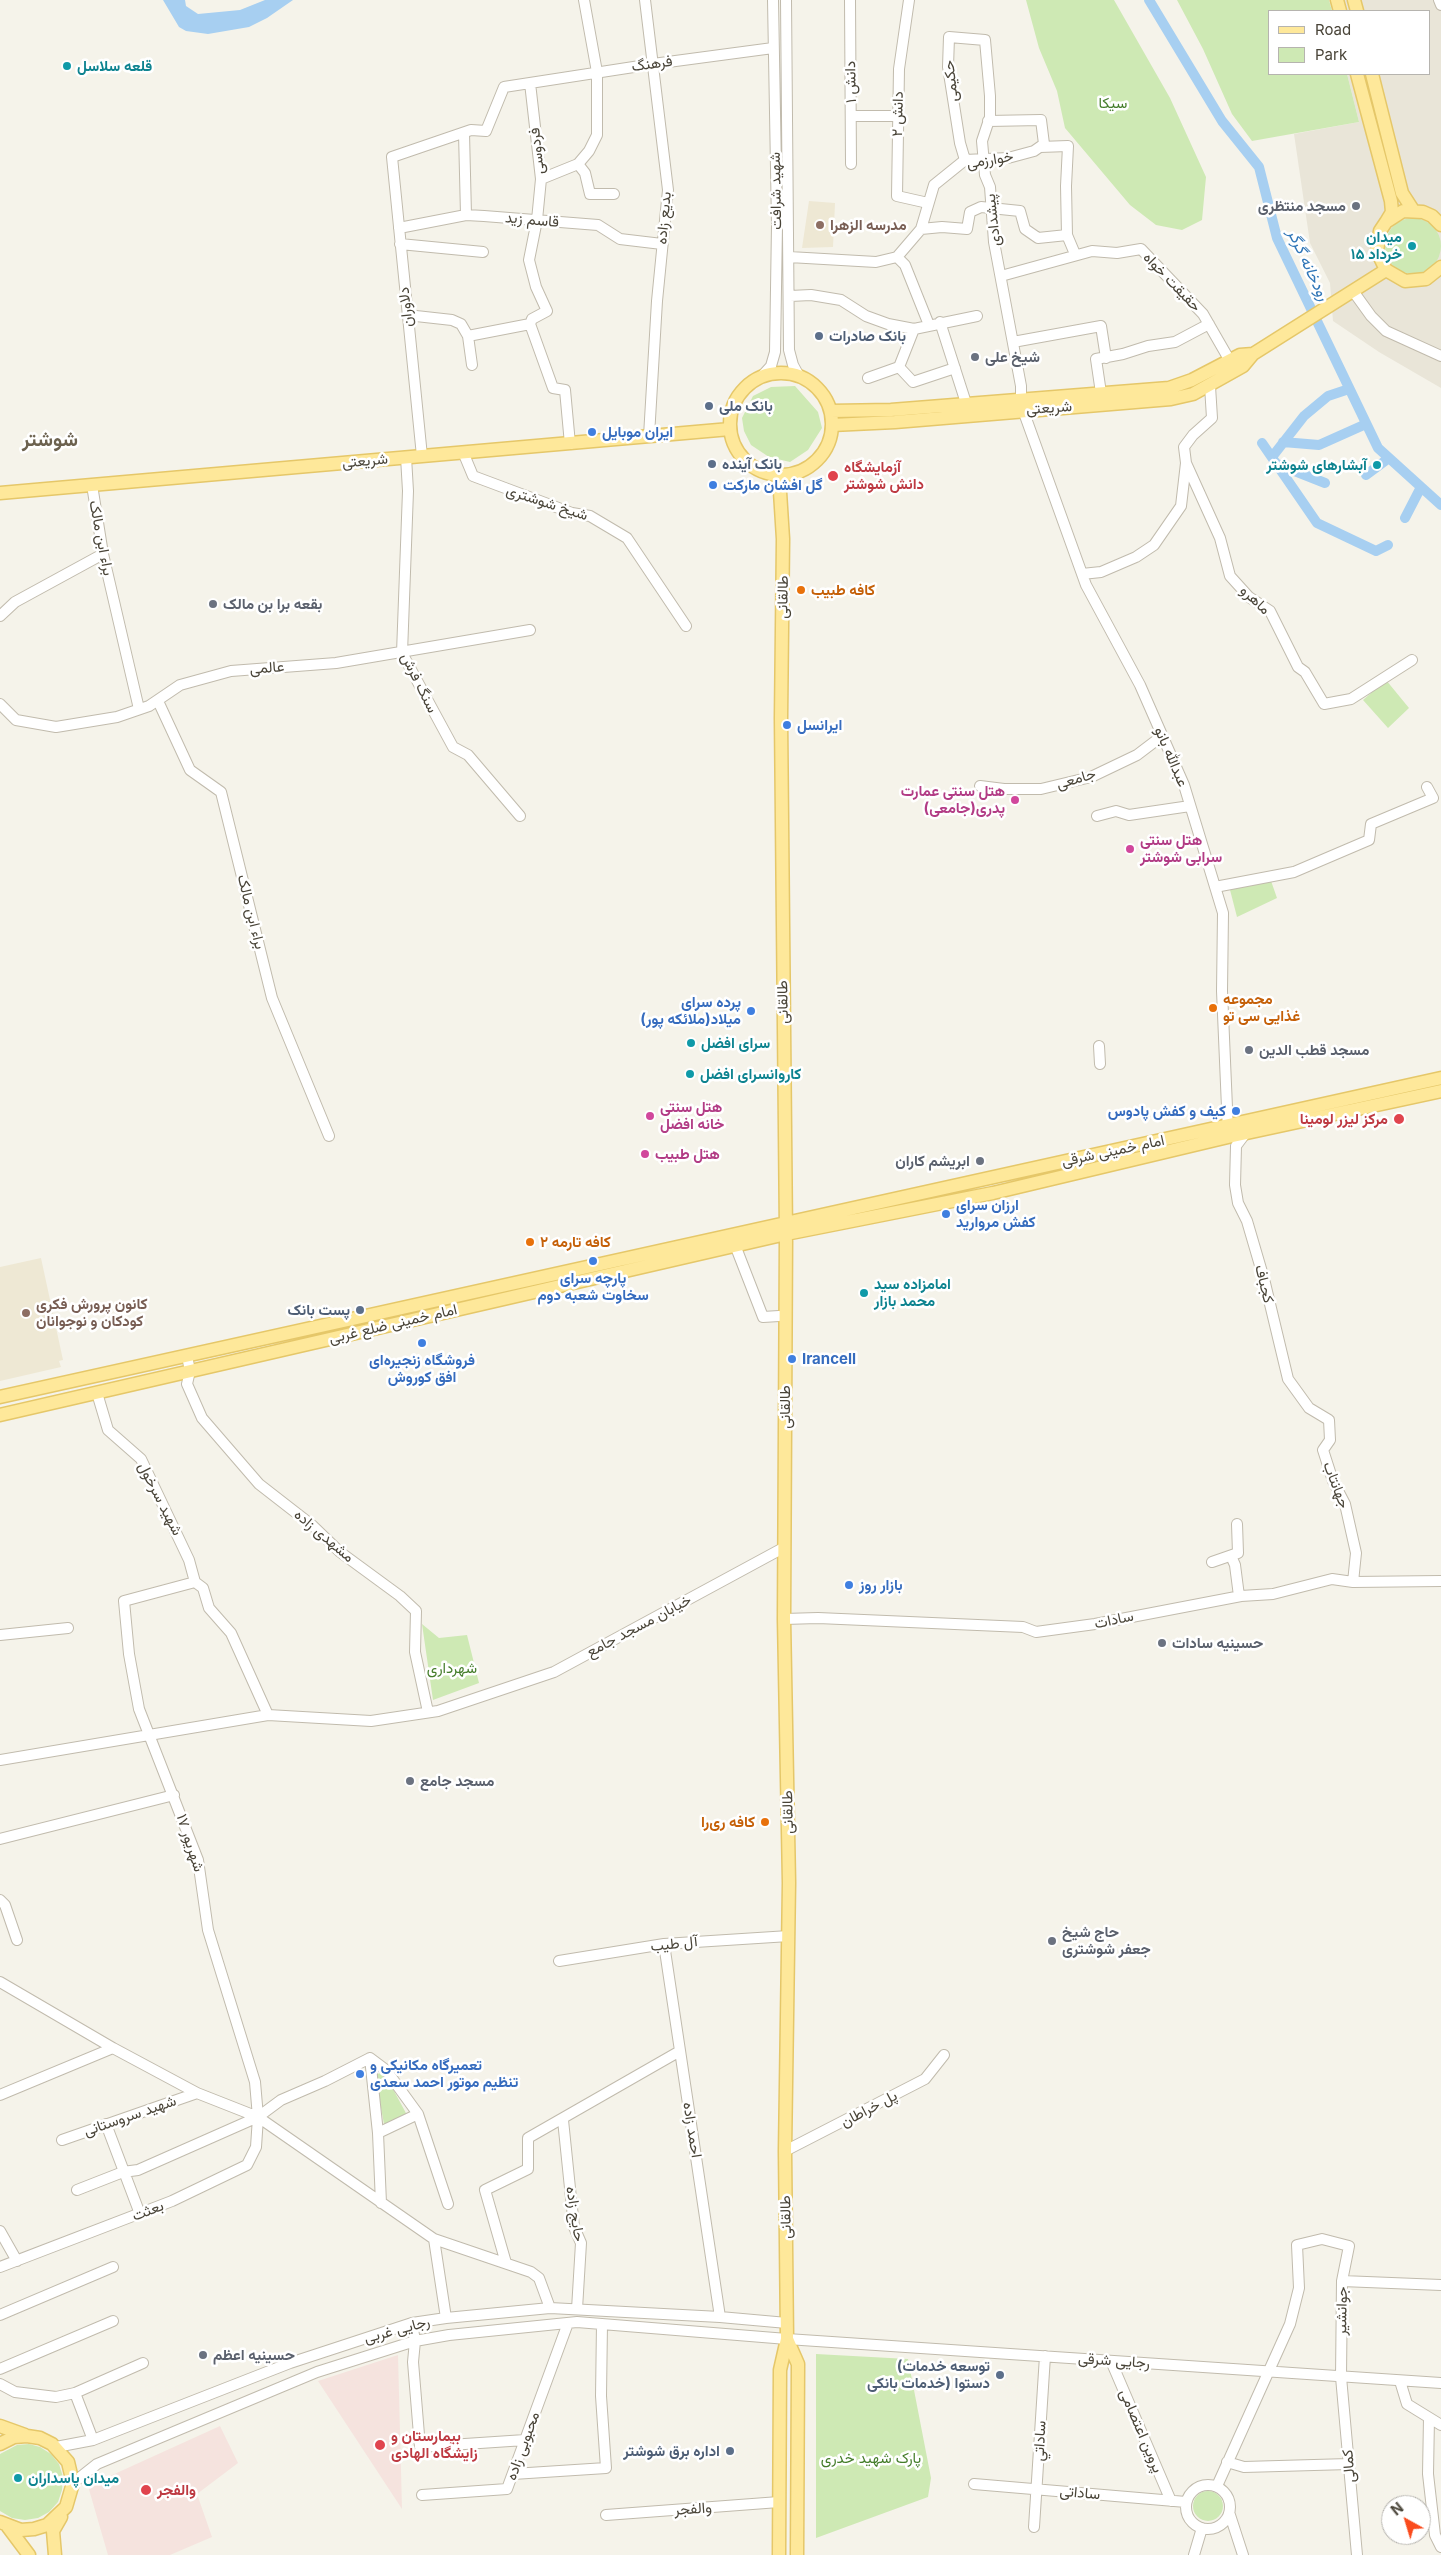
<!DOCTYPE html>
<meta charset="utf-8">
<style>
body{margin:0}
#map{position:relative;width:1441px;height:2555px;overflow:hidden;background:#f5f3ea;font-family:Inter,sans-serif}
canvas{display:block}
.legend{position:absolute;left:1268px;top:10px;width:162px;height:65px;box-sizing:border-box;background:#fff;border:1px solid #b6b4af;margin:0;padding:6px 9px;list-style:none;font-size:15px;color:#494438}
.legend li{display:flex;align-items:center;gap:10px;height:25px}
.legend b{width:25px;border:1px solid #b6b4af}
.north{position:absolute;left:1381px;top:2495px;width:50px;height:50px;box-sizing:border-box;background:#fff;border:1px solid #b6b4af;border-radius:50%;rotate:321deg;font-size:14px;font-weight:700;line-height:20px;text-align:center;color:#494438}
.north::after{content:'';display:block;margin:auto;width:18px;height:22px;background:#fa4b1c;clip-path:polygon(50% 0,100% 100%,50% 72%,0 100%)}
</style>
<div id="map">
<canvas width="1441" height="2555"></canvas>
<ul class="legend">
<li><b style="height:6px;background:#fee89a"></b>Road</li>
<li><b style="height:14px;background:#cee9b4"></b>Park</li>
</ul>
<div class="north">N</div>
</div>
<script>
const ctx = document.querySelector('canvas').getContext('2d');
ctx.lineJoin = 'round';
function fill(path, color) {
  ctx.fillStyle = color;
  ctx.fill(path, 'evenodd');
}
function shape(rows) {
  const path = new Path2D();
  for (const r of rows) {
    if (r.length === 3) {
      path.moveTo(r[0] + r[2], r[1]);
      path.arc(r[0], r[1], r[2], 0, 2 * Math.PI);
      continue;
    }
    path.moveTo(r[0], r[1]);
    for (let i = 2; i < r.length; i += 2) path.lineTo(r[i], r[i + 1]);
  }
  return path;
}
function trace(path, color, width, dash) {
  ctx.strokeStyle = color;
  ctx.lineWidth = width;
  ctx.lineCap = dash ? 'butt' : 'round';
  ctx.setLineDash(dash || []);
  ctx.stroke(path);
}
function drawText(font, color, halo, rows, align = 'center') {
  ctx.font = font + ' Inter,Vazirmatn,sans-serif';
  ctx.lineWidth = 5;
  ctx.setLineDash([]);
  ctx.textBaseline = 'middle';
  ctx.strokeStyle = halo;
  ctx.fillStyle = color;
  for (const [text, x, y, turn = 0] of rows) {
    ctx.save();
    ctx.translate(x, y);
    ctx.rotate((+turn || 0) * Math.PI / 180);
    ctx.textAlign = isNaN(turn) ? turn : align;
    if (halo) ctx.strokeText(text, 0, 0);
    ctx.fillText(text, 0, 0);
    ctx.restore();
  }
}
const residential = shape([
 [1329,0,1441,0,1441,388,1379,352,1333,321,1330,283,1310,243,1294,134,1359,122,1347,74,1430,74,1430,11,1332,11]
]);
const education = shape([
 [809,201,835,203,833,247,802,248],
 [41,1258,63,1360,59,1361,61,1367,0,1381,0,1267]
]);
const medical = shape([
 [398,2355,402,2509,318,2381],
 [220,2426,238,2463,197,2494,212,2537,170,2555,108,2555,88,2486]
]);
const green = shape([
 [1026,0,1114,0,1170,98,1206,177,1202,220,1182,230,1156,225,1130,205,1065,128,1057,91,1039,48],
 [1177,0,1329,0,1332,11,1270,11,1270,74,1347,74,1359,122,1252,141,1232,114,1203,49],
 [1413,246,28],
 [795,386,818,412,822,428,808,450,790,462,769,457,751,445,744,431,742,418,753,396,771,387],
 [1386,680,1409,708,1388,728,1363,700],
 [1270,878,1277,898,1237,917,1229,886],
 [422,1624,439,1638,467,1635,479,1683,433,1700],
 [380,2073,387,2078,407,2115,384,2124,375,2075],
 [816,2354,908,2359,931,2478,928,2497,816,2538],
 [29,2444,40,2447,51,2454,59,2464,63,2477,62,2490,58,2502,49,2512,38,2518,25,2520,12,2518,0,2511,0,2454,17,2445],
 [1208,2506,15]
]);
const water = shape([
 [163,0,185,0,186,6,198,14,240,10,265,0,293,0,267,18,249,27,208,34,186,31,179,27]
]);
const canal = shape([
 [1149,0,1222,121,1259,167,1277,238,1378,448,1441,505],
 [1283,442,1319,445,1366,424],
 [1262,443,1317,523,1376,551,1388,545],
 [1272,457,1304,416,1328,396,1349,389],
 [1277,464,1325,483],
 [1366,475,1389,458],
 [1405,518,1421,487]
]);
const minor = shape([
 [645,0,668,190,657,301,649,436],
 [786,0,789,350,793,365,799,376],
 [850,0,851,164],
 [909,0,899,69,897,196,928,203],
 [1439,0,1441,5],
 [851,116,897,116],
 [464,133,466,215],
 [1040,147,1068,146,1066,186,1067,235],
 [965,160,960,143,948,67,949,37,985,40,990,96,990,117,982,141,985,175,990,187,994,242,1021,386,1021,399],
 [578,164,585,173,590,194,614,194],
 [541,179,578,164,589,151,597,135,597,72,584,0],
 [399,228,466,215,484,216,598,225,620,239,662,244],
 [921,229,942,227,967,229,970,212,981,207,1020,211,1025,229,1038,238,1067,235,1075,254],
 [400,244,483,252],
 [789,257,876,262,897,257,921,229,934,185,965,160,1008,158,1034,151,1044,144,1041,120,988,121],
 [897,257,905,265,929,325],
 [1001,276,1092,251,1117,253,1141,249,1203,314,1230,361],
 [1353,291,1371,316,1386,331,1441,356],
 [790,296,811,295,841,300,866,316,888,324,914,329,977,316],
 [407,315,452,320,461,324,468,336,530,324],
 [940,322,966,403],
 [530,324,532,319,547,311,536,287,529,260,537,220,541,179,530,83],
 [530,324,553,388,565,390,570,444],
 [468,336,472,365],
 [1013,342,1101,326,1106,358],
 [899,367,913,382,955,368],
 [761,377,771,366,775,352,777,225,773,0],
 [868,378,899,367,914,329],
 [1101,393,1096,359,1123,354,1148,346,1175,342,1209,324],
 [1023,410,1086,585,1140,685,1184,785,1223,913,1222,991,1228,1131],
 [463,452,473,476,572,513,590,516,627,538,686,626],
 [422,456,392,157,471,130,486,131,504,87,653,64,773,48],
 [406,457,408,491,402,653,453,747,468,755,520,816],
 [1186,463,1220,538,1230,576,1249,597,1270,611,1298,667,1305,672,1324,704,1351,699,1412,660],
 [92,485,103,554,139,709],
 [1082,574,1101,572,1136,557,1154,545,1181,506,1186,463,1184,447,1193,435,1212,418,1210,386],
 [0,616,15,602,103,554],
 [158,701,190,770,221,792,272,998,329,1136],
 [0,704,16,720,56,727,117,717,149,706,180,685,231,671,336,663,530,630],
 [980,786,1004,789,1041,789,1091,777,1137,755,1162,736],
 [1097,816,1116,811,1129,815,1190,806],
 [1215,887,1294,872,1369,840,1371,824,1433,798,1427,787],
 [1099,1046,1100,1064],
 [1245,1134,1236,1146,1235,1185,1238,1203,1247,1221,1264,1279,1288,1379,1309,1408,1329,1420,1330,1440,1323,1450,1333,1481,1345,1504,1356,1553,1353,1582],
 [735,1245,763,1317,779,1316],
 [187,1356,190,1371,187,1384,202,1418,259,1484,313,1526,340,1552,400,1596,416,1611,415,1652,428,1712],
 [1231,1556,1235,1565,1239,1596],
 [1212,1562,1238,1553,1237,1524],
 [195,1582,203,1588,209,1608,231,1633,268,1715],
 [784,1619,818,1618,1023,1627,1036,1632,1095,1624,1241,1596,1273,1594,1332,1579,1353,1582,1441,1581],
 [0,1635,68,1628],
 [0,1760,268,1715,371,1721,438,1711,554,1672,785,1547],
 [0,1839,174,1795],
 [0,1900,5,1905,17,1940],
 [664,1944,720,2317],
 [559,1961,664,1944,789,1936],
 [0,1982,113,2048,197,2093,258,2117,434,2239,531,2272,539,2278,550,2308],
 [0,2095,113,2048],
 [418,2114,386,2070,370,2058,378,2133,418,2114,448,2204],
 [563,2120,574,2227,581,2243,577,2309],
 [106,2124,140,2214],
 [378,2133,381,2203],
 [62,2140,197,2093],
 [785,2151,925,2079,944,2055],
 [77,2190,123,2172,138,2170,258,2117,281,2100,325,2081,370,2058],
 [0,2231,17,2261],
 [434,2239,446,2318],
 [506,2263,485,2190,528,2169,528,2138,680,2051],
 [0,2267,172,2201,247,2165,256,2147,258,2117,255,2082,208,1930,198,1860,139,1709,129,1654,124,1601,195,1582,189,1560,141,1459,108,1430,97,1393],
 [1342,2281,1441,2285],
 [0,2315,113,2267],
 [412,2323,415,2341,413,2362,420,2447,525,2440],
 [1111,2361,1171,2501],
 [0,2369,113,2321],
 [1400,2381,1407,2404,1441,2425],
 [0,2384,15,2392,56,2397,75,2393,143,2363],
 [75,2393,93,2440],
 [1429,2418,1428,2474,1435,2535,1441,2547],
 [56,2447,93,2440,290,2363,412,2323,446,2318,550,2308,720,2317,787,2323],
 [1227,2462,1244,2467,1349,2464],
 [513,2474,606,2468,601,2396,602,2324],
 [73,2483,97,2464,317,2372,415,2341,449,2335,577,2322,787,2339,1441,2383],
 [974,2484,1186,2502],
 [1208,2507,22],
 [1217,2486,1290,2324,1299,2288,1297,2245,1322,2239,1349,2246,1342,2281,1341,2377,1357,2555],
 [422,2495,507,2489,568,2323],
 [606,2515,779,2502],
 [1230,2515,1243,2555],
 [1034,2527,1045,2356],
 [1194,2555,1202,2528]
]);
const major = shape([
 [1337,0,1340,11],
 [1354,0,1357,11],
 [1357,74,1391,201,1392,212,1386,222],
 [1372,74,1402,193,1413,210],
 [1441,225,1432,216,1423,212,1403,211,1386,222,1380,231,1377,251,1386,270,1405,281,1426,279,1441,267],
 [781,424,51],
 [831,411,891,410,1169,388,1192,380,1240,355,1253,354],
 [832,425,895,422,1171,399,1193,394,1243,366,1253,354,1386,270],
 [779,476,783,539,781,718,786,1234,784,1619,789,1883,785,2151,787,2339],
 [0,493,730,429],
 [0,1397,1441,1078],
 [0,1415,786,1234,993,1193,1228,1137,1441,1091],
 [0,2426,25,2435],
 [0,2444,14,2437,27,2436,40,2438,52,2444,68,2462,73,2483,66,2507,47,2525,34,2529,21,2530,0,2522],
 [8,2527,29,2555],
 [55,2555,53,2531,61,2517],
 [779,2555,780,2370,787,2339,798,2364,797,2555]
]);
const markers = [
 [67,66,5,"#0f9aa8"],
 [1356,206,5,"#6b7280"],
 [820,225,5,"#8d6e63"],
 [1412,246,5,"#0f9aa8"],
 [819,336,5,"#5c6f8a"],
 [975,357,5,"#6b7280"],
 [709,406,5,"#5c6f8a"],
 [592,432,5,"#3f7fe0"],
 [712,464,5,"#5c6f8a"],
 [1377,465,5,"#0f9aa8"],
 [833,476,6,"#e0444e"],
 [713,485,5,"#3f7fe0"],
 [801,590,5,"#e8710a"],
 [213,604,5,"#6b7280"],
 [787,725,5,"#3f7fe0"],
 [1015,800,5,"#d1479c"],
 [1130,849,5,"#d1479c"],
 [1213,1008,5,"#e8710a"],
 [751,1011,5,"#3f7fe0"],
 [691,1043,5,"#0f9aa8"],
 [1249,1050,5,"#6b7280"],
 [690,1074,5,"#0f9aa8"],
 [1236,1111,5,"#3f7fe0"],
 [650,1116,5,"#d1479c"],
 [1399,1119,6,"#e0444e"],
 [645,1154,5,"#d1479c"],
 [980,1161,5,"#6b7280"],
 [946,1214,5,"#3f7fe0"],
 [530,1242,5,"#e8710a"],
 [593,1261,5,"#3f7fe0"],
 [864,1293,5,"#0f9aa8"],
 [360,1310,5,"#5c6f8a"],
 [26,1313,5,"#8d6e63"],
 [422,1343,5,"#3f7fe0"],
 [792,1359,5,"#3f7fe0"],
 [849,1585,5,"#3f7fe0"],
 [1162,1643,5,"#6b7280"],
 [410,1781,5,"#6b7280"],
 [765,1822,5,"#e8710a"],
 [1052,1941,5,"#6b7280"],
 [360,2074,5,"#3f7fe0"],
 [203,2355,5,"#6b7280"],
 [1000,2375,5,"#5c6f8a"],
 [380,2445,6,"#e0444e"],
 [730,2451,5,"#5c6f8a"],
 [18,2478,5,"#0f9aa8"],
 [146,2490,6,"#e0444e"]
];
const streetNames = [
 ["فرهنگ",652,64,-8],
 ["حکیمی",951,81,-96],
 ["دانش ۱",851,82,-91],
 ["دانش ۲",898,114,-89],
 ["فردوسی",537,151,-96],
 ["خوارزمی",990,160,-9],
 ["شهید شرافت",776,191,-91],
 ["بدیع زاده",664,218,-85],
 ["قاسم زید",532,220,5],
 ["پیشدادی",993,220,-96],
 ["حقیقت خواه",1172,282,46],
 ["دلاوران",406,307,-96],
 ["شریعتی",1049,408,-4],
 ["شریعتی",365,461,-5],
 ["شیخ شوشتری",547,503,18],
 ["براء ابن مالک",101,538,79],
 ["طالقانی",783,597,-89],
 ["ماهرو",1255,600,43],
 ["عالمی",267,668,-4],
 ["سنگ فرش",419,683,64],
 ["عبدالله بانو",1171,757,67],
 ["جامعی",1076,779,-16],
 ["براء ابن مالک",251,912,76],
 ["طالقانی",783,1002,-91],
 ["امام خمینی شرقی",1113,1151,-12],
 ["کجباف",1264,1284,76],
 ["امام خمینی ضلع غربی",393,1324,-13],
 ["طالقانی",785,1407,-90],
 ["جهانتاب",1336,1485,69],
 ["شهید سرخول",160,1499,63],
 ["مشهدی زاده",324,1536,40],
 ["سادات",1114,1620,-12],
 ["خیابان مسجد جامع",639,1626,-28],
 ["طالقانی",788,1812,-91],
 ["۱۷ شهریور",190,1843,72],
 ["آل طیب",674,1944,-6],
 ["پل خراطان",869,2109,-28],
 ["شهید سروستانی",130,2116,-19],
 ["احمد زاده",692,2130,81],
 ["بعثت",148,2211,-21],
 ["حایج زاده",575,2214,81],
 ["طالقانی",786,2217,-91],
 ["جوانشیر",1342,2311,-89],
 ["رجایی غربی",397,2330,-15],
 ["رجایی شرقی",1114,2361,4],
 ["پروین اعتصامی",1141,2431,67],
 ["ساداتي",1040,2441,-87],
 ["محبوبی زاده",523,2446,-70],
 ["کمالی",1349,2466,-95],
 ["ساداتی",1080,2493,5],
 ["والفجر",693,2509,-4]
];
const cultureNames = [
 ["قلعه سلاسل",77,66],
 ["میدان",1402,237,"right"],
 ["۱۵ خرداد",1402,254,"right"],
 ["آبشارهای شوشتر",1367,465,"right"],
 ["سرای افضل",701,1043],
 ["کاروانسرای افضل",700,1074],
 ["امامزاده سید",874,1284],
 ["محمد بازار",874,1301],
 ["میدان پاسداران",28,2478]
];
const parkNames = [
 ["سیکا",1113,103],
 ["شهرداری",452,1668],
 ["پارک شهید خدری",871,2458]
];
const worshipNames = [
 ["مسجد منتظری",1346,206,"right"],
 ["شیخ علی",985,357],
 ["بقعه برا بن مالک",223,604],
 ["مسجد قطب الدین",1259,1050],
 ["ابریشم کاران",970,1161,"right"],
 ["حسینیه سادات",1172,1643],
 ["مسجد جامع",420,1781],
 ["حاج شیخ",1062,1932],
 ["جعفر شوشتری",1062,1949],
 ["حسینیه اعظم",213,2355]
];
const educationNames = [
 ["مدرسه الزهرا",830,225],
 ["کانون پرورش فکری",36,1304],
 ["کودکان و نوجوانان",36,1321]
];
const serviceNames = [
 ["بانک صادرات",829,336],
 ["بانک ملی",719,406],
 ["بانک آینده",722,464],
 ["پست بانک",350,1310,"right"],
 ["(توسعه خدمات",990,2366,"right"],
 ["دستوا (خدمات بانکی",990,2383,"right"],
 ["اداره برق شوشتر",720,2451,"right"]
];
const shopNames = [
 ["ایران موبایل",602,432],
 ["گل افشان مارکت",723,485],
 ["ایرانسل",797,725],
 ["پرده سرای",741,1002,"right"],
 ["میلاد(ملائکه پور)",741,1019,"right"],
 ["کیف و کفش پادوس",1226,1111,"right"],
 ["ارزان سرای",956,1205],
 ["کفش مروارید",956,1222],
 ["پارچه سرای",593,1278,"center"],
 ["سخاوت شعبه دوم",593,1295,"center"],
 ["Irancell",802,1359],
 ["فروشگاه زنجیره‌ای",422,1360,"center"],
 ["افق کوروش",422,1377,"center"],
 ["بازار روز",859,1585],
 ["تعمیرگاه مکانیکی و",370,2065],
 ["تنظیم موتور احمد سعدی",370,2082]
];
const healthNames = [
 ["آزمایشگاه",844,467],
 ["دانش شوشتر",844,484],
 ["مرکز لیزر لومینا",1388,1119,"right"],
 ["بیمارستان و",391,2436],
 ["زایشگاه الهادی",391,2453],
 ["والفجر",157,2490]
];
const foodNames = [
 ["کافه طبیب",811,590],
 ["مجموعه",1223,999],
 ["غذایی سی تو",1223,1016],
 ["کافه تارمه ۲",540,1242],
 ["کافه‌ ری‌را",755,1822,"right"]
];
const hotelNames = [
 ["هتل سنتی عمارت",1005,791,"right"],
 ["پدری(جامعی)",1005,808,"right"],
 ["هتل سنتی",1140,840],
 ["سرابی شوشتر",1140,857],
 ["هتل سنتی",660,1107],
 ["خانه افضل",660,1124],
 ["هتل طبیب",655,1154]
];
const waterNames = [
 ["رودخانه گرگر",1308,265,65]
];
const districtNames = [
 ["شوشتر",50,440]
];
fill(residential, '#e9e5d8');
fill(education, '#eee8d4');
fill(medical, '#f5e3de');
fill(green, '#cee9b4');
fill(water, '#a7cff1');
trace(canal, '#a7cff1', 10);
trace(minor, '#c1bbad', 12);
trace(major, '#e5c769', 15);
trace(minor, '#fff', 10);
trace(major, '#fee89a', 12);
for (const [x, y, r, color] of markers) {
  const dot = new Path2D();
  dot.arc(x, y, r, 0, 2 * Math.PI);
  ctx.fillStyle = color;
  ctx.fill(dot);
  trace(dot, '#fff', 2);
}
drawText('15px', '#494438', '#fff', streetNames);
drawText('bold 15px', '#0d838f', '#fff', cultureNames, 'left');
drawText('15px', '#447d2a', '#fff', parkNames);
drawText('bold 15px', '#5b616d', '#fff', worshipNames, 'left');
drawText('bold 15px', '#785e54', '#fff', educationNames, 'left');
drawText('bold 15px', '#4e5e75', '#fff', serviceNames, 'left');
drawText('bold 15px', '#366cbe', '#fff', shopNames, 'left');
drawText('bold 15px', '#be3a42', '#fff', healthNames, 'left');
drawText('bold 15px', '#c56008', '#fff', foodNames, 'left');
drawText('bold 15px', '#b23c85', '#fff', hotelNames, 'left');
drawText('italic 16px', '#3076b7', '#fff', waterNames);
drawText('bold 20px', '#6c624f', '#fff', districtNames);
</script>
